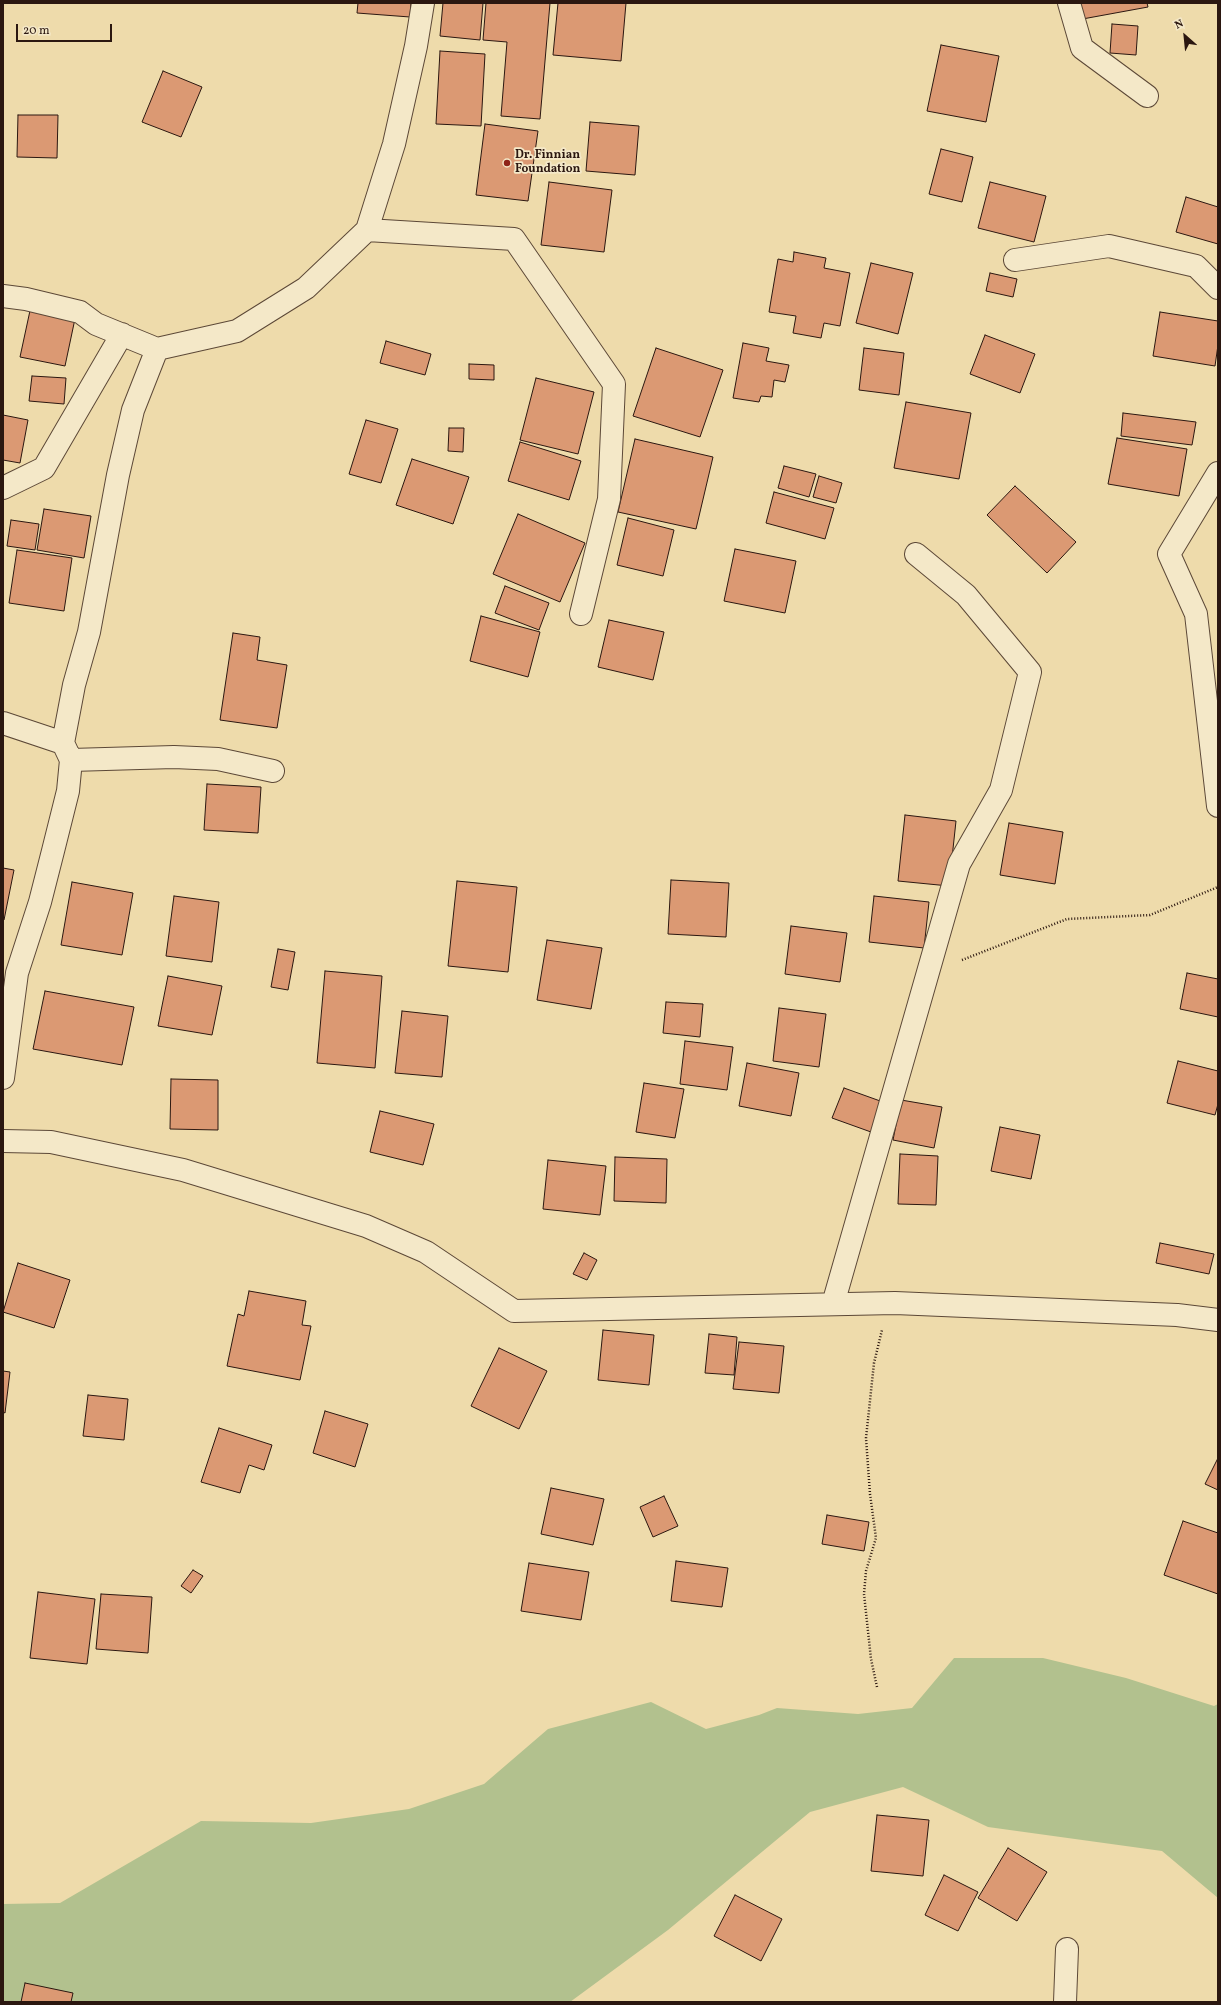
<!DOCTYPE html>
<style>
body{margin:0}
#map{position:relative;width:1221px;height:2005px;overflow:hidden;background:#eedbab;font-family:Vollkorn,serif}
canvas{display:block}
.frame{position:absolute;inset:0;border:4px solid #2b1710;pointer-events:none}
.north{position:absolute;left:1165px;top:16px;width:40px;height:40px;-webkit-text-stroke:3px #f4e8c8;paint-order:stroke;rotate:333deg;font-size:11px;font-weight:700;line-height:16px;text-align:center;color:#2b1710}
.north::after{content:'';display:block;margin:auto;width:14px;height:18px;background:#2b1710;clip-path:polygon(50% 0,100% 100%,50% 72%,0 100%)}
.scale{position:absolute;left:16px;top:24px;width:96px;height:18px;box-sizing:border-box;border:2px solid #2b1710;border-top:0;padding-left:5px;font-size:12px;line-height:14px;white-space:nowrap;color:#2b1710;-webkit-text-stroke:3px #f4e8c8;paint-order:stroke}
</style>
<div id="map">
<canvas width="1221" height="2005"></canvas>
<div class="frame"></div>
<div class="north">N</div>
<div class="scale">20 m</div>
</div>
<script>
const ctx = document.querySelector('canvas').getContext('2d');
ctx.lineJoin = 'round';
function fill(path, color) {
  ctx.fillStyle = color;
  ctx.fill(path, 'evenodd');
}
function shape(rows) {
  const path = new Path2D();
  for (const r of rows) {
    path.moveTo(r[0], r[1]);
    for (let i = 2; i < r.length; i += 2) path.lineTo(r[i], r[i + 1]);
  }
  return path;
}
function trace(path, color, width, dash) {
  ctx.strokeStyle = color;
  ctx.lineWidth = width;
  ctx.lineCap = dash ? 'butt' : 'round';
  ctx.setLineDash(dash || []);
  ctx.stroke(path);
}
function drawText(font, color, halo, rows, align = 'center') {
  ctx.font = font + ' Vollkorn,serif';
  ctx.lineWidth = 3.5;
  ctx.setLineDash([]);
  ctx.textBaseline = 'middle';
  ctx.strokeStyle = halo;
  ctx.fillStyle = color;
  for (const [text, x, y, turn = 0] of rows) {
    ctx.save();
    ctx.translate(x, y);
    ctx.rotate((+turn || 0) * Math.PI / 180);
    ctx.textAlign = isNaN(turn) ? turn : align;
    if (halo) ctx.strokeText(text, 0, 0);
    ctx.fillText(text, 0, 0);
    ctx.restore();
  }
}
const green = shape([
 [954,1658,1043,1658,1126,1678,1214,1706,1218,1704,1218,1898,1162,1851,988,1827,903,1787,810,1812,668,1930,570,2002,3,2002,3,1904,60,1903,201,1821,311,1823,409,1809,484,1784,548,1729,651,1702,706,1729,759,1715,777,1708,858,1714,912,1708]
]);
const building = shape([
 [358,3,411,3,410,17,357,13,358,3],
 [443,3,483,3,480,40,440,36,443,3],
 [486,3,550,3,540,119,501,116,507,42,483,40,486,3],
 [558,3,626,3,621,61,553,55,558,3],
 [1074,3,1147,3,1148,7,1077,20,1074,3],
 [1112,24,1138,26,1136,55,1110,53,1112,24],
 [941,45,999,56,986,122,927,111,941,45],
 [440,51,485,54,481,126,436,124,440,51],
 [163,71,202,87,181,137,142,122,163,71],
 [18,115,58,115,57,158,17,157,18,115],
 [590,122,639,126,635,175,586,171,590,122],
 [485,124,538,131,528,201,476,195,485,124],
 [941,149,973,157,962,202,929,194,941,149],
 [549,182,612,190,604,252,541,245,549,182],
 [990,182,1046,196,1034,242,978,228,990,182],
 [1186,197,1218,207,1218,244,1176,232,1186,197],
 [794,252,826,258,824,268,850,273,840,326,824,323,821,338,793,333,796,316,769,312,778,259,793,262,794,252],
 [871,263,913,273,898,334,856,323,871,263],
 [990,273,1017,279,1013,297,986,291,990,273],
 [31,306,76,314,65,366,20,357,31,306],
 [1160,312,1218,321,1218,345,1215,366,1153,356,1160,312],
 [985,335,1035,354,1020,393,970,374,985,335],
 [386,341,431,354,425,375,380,363,386,341],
 [743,343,769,348,766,361,789,365,785,382,774,380,772,397,761,396,759,402,733,398,743,343],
 [656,348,723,370,700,437,633,416,656,348],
 [864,348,904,353,899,395,859,390,864,348],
 [469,364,494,365,494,380,469,379,469,364],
 [32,376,66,378,64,404,29,401,32,376],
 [536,378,594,392,578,454,520,440,536,378],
 [906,402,971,413,959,479,894,468,906,402],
 [1123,413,1196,422,1192,445,1121,436,1123,413],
 [3,415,28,420,20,463,3,460,3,415],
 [366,420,398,429,381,483,349,474,366,420],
 [449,428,464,428,463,452,448,451,449,428],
 [1117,438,1187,449,1179,496,1108,484,1117,438],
 [635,439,713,457,696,529,618,512,635,439],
 [520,442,581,461,569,500,508,481,520,442],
 [412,459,469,477,453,524,396,505,412,459],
 [784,466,816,474,809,497,778,488,784,466],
 [819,476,842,483,836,503,813,497,819,476],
 [1015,486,1076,542,1047,573,987,515,1015,486],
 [774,492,834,508,825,539,766,523,774,492],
 [44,509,91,516,84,558,37,550,44,509],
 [518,514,585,543,560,602,493,574,518,514],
 [628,518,674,530,663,576,617,565,628,518],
 [11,520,39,524,35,550,7,546,11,520],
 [735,549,796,561,785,613,724,601,735,549],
 [17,550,72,558,64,611,9,603,17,550],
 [505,586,549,603,539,630,495,613,505,586],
 [481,616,540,632,528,677,470,661,481,616],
 [609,620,664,632,653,680,598,667,609,620],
 [233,633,260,637,257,660,287,665,277,728,220,720,233,633],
 [207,784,261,787,258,833,204,830,207,784],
 [905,815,956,821,949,886,898,881,905,815],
 [1009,823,1063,832,1055,884,1000,875,1009,823],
 [3,868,14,870,4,920,3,920,3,868],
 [671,880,729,883,726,937,668,934,671,880],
 [457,881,517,887,508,972,448,966,457,881],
 [72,882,133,893,122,955,61,945,72,882],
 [174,896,219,902,212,962,166,956,174,896],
 [874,896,929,902,924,948,869,942,874,896],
 [791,926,847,933,840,982,785,974,791,926],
 [547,940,602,948,591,1009,537,1000,547,940],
 [278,949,295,952,288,990,271,987,278,949],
 [325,971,382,976,375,1068,317,1063,325,971],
 [1187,973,1218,979,1218,1017,1180,1009,1187,973],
 [168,976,222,986,212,1035,158,1026,168,976],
 [45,991,134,1007,122,1065,33,1049,45,991],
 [666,1002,703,1004,700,1037,663,1033,666,1002],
 [779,1008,826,1014,819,1067,773,1061,779,1008],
 [402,1011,448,1016,442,1077,395,1073,402,1011],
 [685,1041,733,1047,727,1090,680,1084,685,1041],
 [1178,1061,1218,1071,1218,1104,1215,1115,1167,1103,1178,1061],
 [747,1063,799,1073,791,1116,739,1106,747,1063],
 [171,1079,218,1080,218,1130,170,1129,171,1079],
 [644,1083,684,1089,675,1138,636,1132,644,1083],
 [844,1088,883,1102,871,1132,832,1118,844,1088],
 [901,1100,942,1107,934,1148,893,1140,901,1100],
 [380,1111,434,1124,423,1165,370,1152,380,1111],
 [1000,1127,1040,1135,1031,1179,991,1171,1000,1127],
 [900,1154,938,1156,936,1205,898,1204,900,1154],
 [615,1157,667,1159,666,1203,614,1201,615,1157],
 [548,1160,606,1166,600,1215,543,1209,548,1160],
 [1160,1243,1214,1254,1209,1274,1156,1263,1160,1243],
 [584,1253,597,1260,587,1280,573,1274,584,1253],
 [18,1263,70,1280,54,1328,3,1312,18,1263],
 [249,1291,306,1301,302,1325,311,1326,300,1380,227,1366,238,1314,244,1316,249,1291],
 [603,1330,654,1335,649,1385,598,1380,603,1330],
 [709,1334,737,1337,734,1375,705,1373,709,1334],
 [739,1342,784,1346,779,1393,733,1389,739,1342],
 [499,1348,547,1371,519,1429,471,1406,499,1348],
 [3,1371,10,1372,5,1413,3,1412,3,1371],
 [88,1395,128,1399,124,1440,83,1436,88,1395],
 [325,1411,368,1424,355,1467,313,1453,325,1411],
 [219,1428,272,1445,264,1470,249,1465,240,1493,201,1482,219,1428],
 [1218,1458,1218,1490,1205,1484,1218,1458],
 [551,1488,604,1499,593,1545,541,1534,551,1488],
 [664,1496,678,1526,653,1537,640,1507,664,1496],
 [827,1515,869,1522,864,1551,822,1544,827,1515],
 [1183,1521,1218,1533,1218,1594,1164,1575,1183,1521],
 [676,1561,728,1568,722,1607,671,1601,676,1561],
 [529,1563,589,1572,581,1620,521,1611,529,1563],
 [193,1570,203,1576,191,1593,181,1586,193,1570],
 [38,1592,95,1599,87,1664,30,1658,38,1592],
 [101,1594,152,1597,148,1653,96,1649,101,1594],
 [877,1815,929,1820,923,1876,871,1871,877,1815],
 [1008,1848,1047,1872,1017,1921,978,1898,1008,1848],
 [944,1875,978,1892,958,1931,925,1915,944,1875],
 [735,1895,782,1919,761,1961,714,1936,735,1895],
 [25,1983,73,1993,71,2002,21,2002,25,1983]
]);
const path = shape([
 [962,960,1067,919,1150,915,1218,887],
 [877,1687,871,1659,864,1594,866,1571,876,1538,870,1494,866,1438,874,1363,882,1330]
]);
const minor = shape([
 [423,3,416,46,394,144,367,230,514,239,614,384,609,499,581,614],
 [1069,3,1082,48,1147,96],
 [1015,260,1109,246,1196,266,1218,288],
 [3,296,26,299,80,312,96,324,157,349,133,410,118,475,89,632,74,685,63,743,71,760,174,757,218,759,273,771],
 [157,349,237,331,306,288,367,230],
 [1218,473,1169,554,1196,614,1218,806],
 [3,488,44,468,122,334],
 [3,723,63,743],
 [3,1078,17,973,40,902,53,851,68,791,71,760],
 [3,1141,51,1142,183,1170,366,1226,426,1252,514,1311,895,1303,1177,1315,1218,1320],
 [833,1304,959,864,1001,790,1030,672,966,595,916,554],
 [1065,2002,1067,1949]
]);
const markers = [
 [507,163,4,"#8f2418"]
];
const poiNames = [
 ["Dr. Finnian",515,156],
 ["Foundation",515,170]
];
fill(green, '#b2c18e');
fill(building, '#db9973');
trace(building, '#2b1710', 1);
trace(minor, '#5c4837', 24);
trace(path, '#2b1710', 2.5, [1, 2]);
trace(minor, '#f4e8c8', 22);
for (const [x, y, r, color] of markers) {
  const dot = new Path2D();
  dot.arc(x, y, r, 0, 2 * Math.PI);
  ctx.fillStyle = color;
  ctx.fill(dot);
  trace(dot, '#f4e8c8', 1.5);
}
drawText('bold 12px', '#2b1710', '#f4e8c8', poiNames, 'left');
</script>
